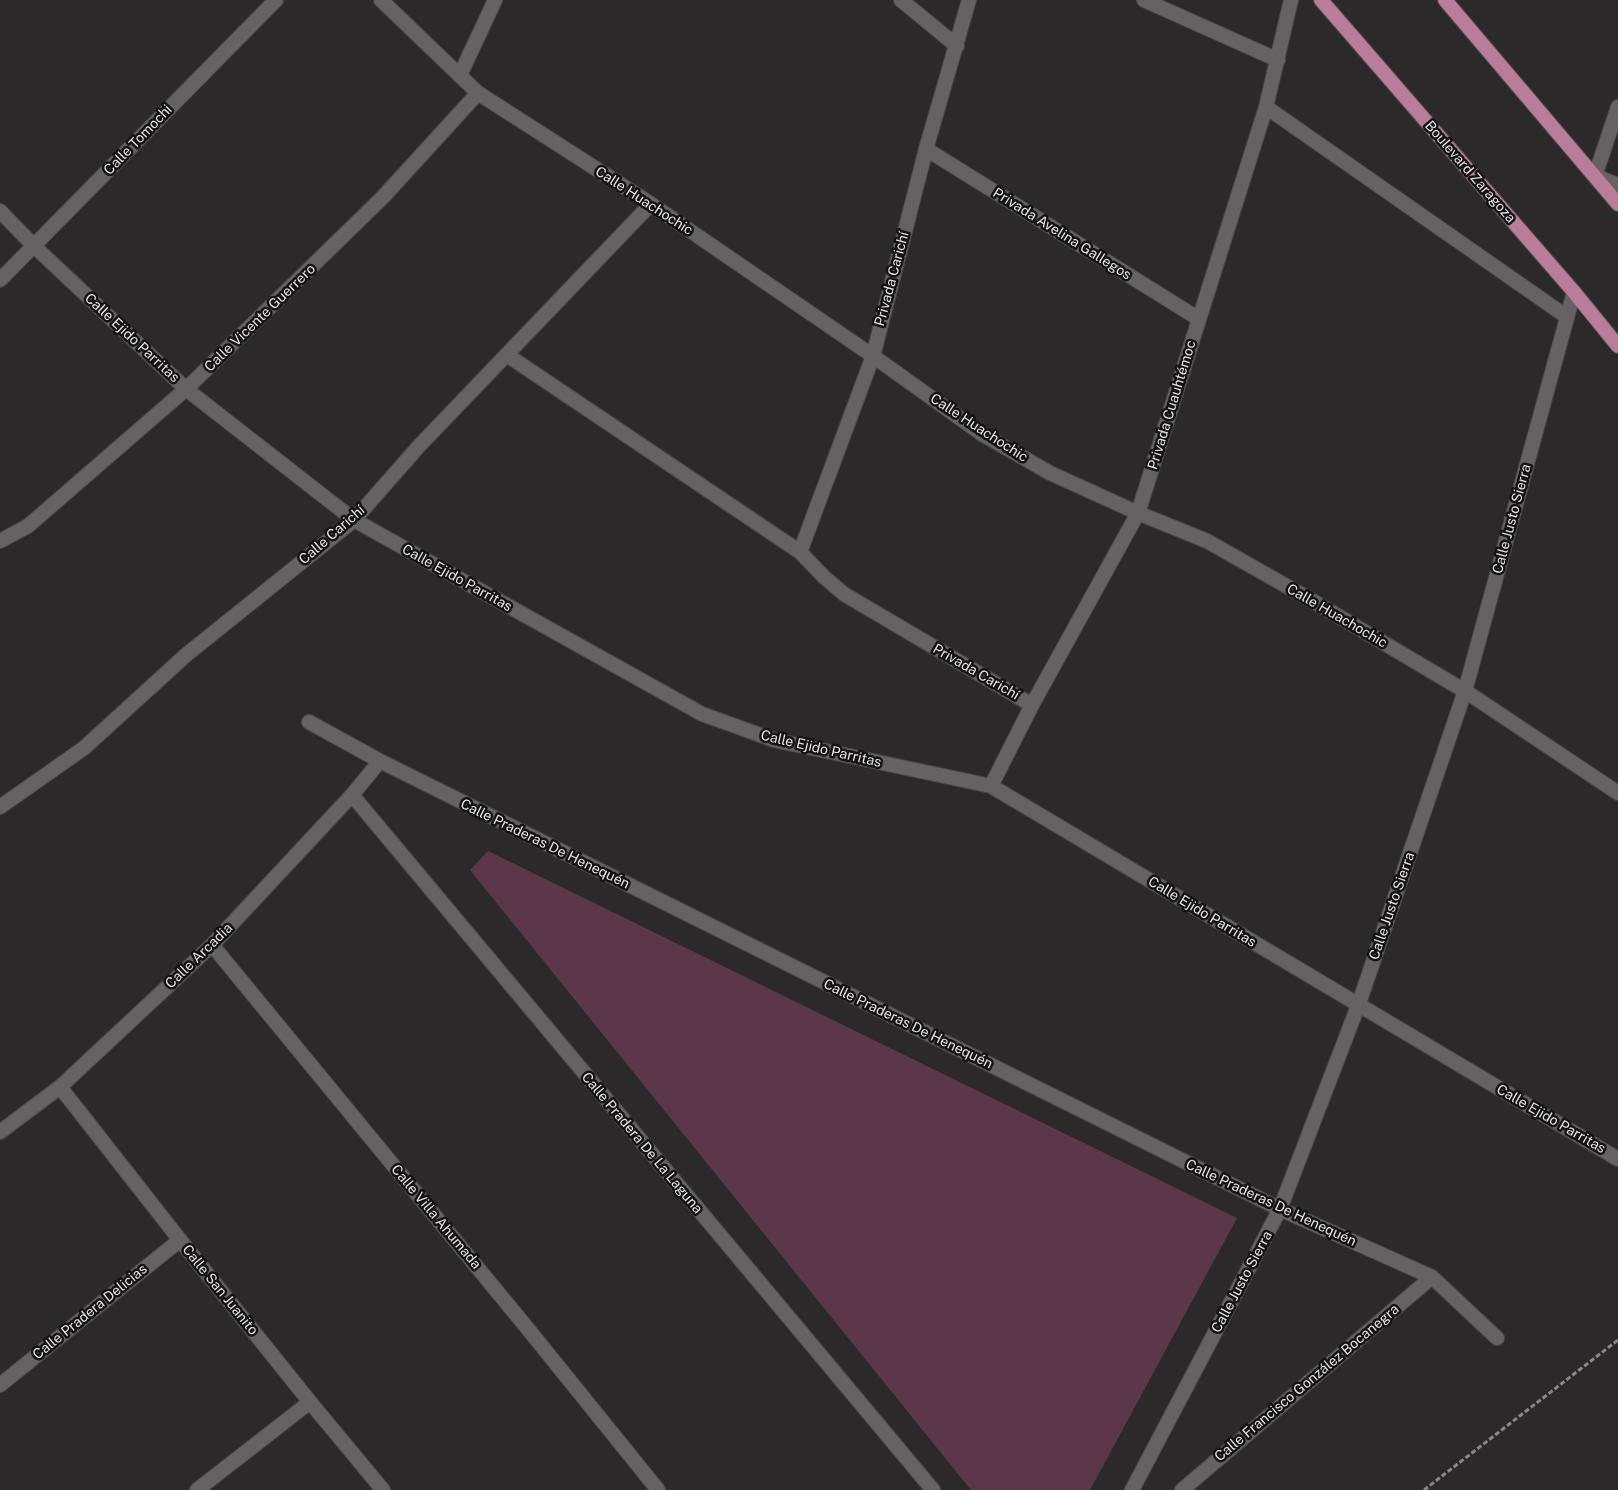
<!DOCTYPE html>
<meta charset="utf-8">
<style>
body{margin:0}
canvas{display:block;background:#2c292a}
</style>
<canvas width="1618" height="1490"></canvas>
<script>
const ctx = document.querySelector('canvas').getContext('2d');
ctx.lineJoin = 'round';
function fill(path, color) {
  ctx.fillStyle = color;
  ctx.fill(path, 'evenodd');
}
function shape(rows) {
  const path = new Path2D();
  for (const r of rows) {
    path.moveTo(r[0], r[1]);
    for (let i = 2; i < r.length; i += 2) path.lineTo(r[i], r[i + 1]);
  }
  return path;
}
function trace(path, color, width, dash) {
  ctx.strokeStyle = color;
  ctx.lineWidth = width;
  ctx.lineCap = dash ? 'butt' : 'round';
  ctx.setLineDash(dash || []);
  ctx.stroke(path);
}
function drawText(font, color, halo, rows, align = 'center') {
  ctx.font = font + ' "Public Sans",sans-serif';
  ctx.lineWidth = 5;
  ctx.setLineDash([]);
  ctx.textBaseline = 'middle';
  ctx.strokeStyle = halo;
  ctx.fillStyle = color;
  for (const [text, x, y, turn = 0] of rows) {
    ctx.save();
    ctx.translate(x, y);
    ctx.rotate((+turn || 0) * Math.PI / 180);
    ctx.textAlign = isNaN(turn) ? turn : align;
    if (halo) ctx.strokeText(text, 0, 0);
    ctx.fillText(text, 0, 0);
    ctx.restore();
  }
}
const green = shape([
 [488,851,1237,1218,1090,1490,971,1490,470,870]
]);
const path = shape([
 [1424,1490,1618,1340]
]);
const minor = shape([
 [381,0,478,93,651,204,873,356,982,434,1050,473,1138,513,1207,541,1311,600,1465,691,1618,793],
 [901,0,957,46],
 [1144,0,1278,60],
 [460,75,495,0],
 [1266,107,1567,317],
 [1618,107,1595,176,1618,185],
 [926,149,1199,319],
 [0,211,34,246,186,389,354,520,702,714,774,740,991,786,1618,1159],
 [0,280,276,0],
 [507,355,800,552,824,577,844,594,1032,705],
 [0,541,28,526,186,389,383,197,478,93],
 [800,552,873,356,926,149,969,0],
 [309,722,380,761,1280,1209,1432,1277,1497,1338],
 [991,786,1032,705,1138,513,1266,107,1291,0],
 [352,795,933,1490],
 [0,807,84,748,186,655,354,520,419,446,651,204],
 [212,945,528,1329,658,1490],
 [60,1087,180,1240,310,1402,383,1490],
 [0,1132,60,1087,212,945,352,795,380,761],
 [0,1385,180,1240],
 [197,1490,310,1402],
 [1182,1490,1432,1277]
]);
const tertiary = shape([
 [1132,1490,1280,1209,1358,1006,1465,691,1574,292]
]);
const primary = shape([
 [1321,0,1574,292,1618,346],
 [1445,0,1618,204]
]);
const streetNames = [
 ["Calle Tomochi",138,140,-46],
 ["Boulevard Zaragoza",1470,172,49],
 ["Calle Huachochic",644,201,33],
 ["Privada Avelina Gallegos",1062,234,32],
 ["Privada Carichí",892,279,-75],
 ["Calle Vicente Guerrero",260,318,-44],
 ["Calle Ejido Parritas",132,338,43],
 ["Privada Cuauhtémoc",1172,405,-73],
 ["Calle Huachochic",979,428,33],
 ["Calle Justo Sierra",1512,519,-75],
 ["Calle Carichí",332,535,-41],
 ["Calle Ejido Parritas",457,578,29],
 ["Calle Huachochic",1337,616,30],
 ["Privada Carichí",976,672,30],
 ["Calle Ejido Parritas",821,749,13],
 ["Calle Praderas De Henequén",545,844,26],
 ["Calle Justo Sierra",1392,906,-71],
 ["Calle Ejido Parritas",1202,912,31],
 ["Calle Arcadia",199,956,-44],
 ["Calle Praderas De Henequén",908,1024,26],
 ["Calle Ejido Parritas",1551,1119,30],
 ["Calle Pradera De La Laguna",642,1143,50],
 ["Calle Praderas De Henequén",1271,1203,25],
 ["Calle Villa Ahumada",436,1217,50],
 ["Calle Justo Sierra",1242,1282,-62],
 ["Calle San Juanito",220,1290,51],
 ["Calle Pradera Delicias",90,1312,-39],
 ["Calle Francisco González Bocanegra",1307,1383,-40]
];
fill(green, '#5c3749');
trace(minor, '#4b4849', 16);
trace(tertiary, '#4b4849', 16);
trace(primary, '#4b4849', 16);
trace(path, '#898788', 3, [5, 2.5]);
trace(minor, '#666264', 14);
trace(tertiary, '#666264', 14);
trace(primary, '#b97c99', 14);
drawText('14px', '#e5e3e4', '#141213', streetNames);
</script>
